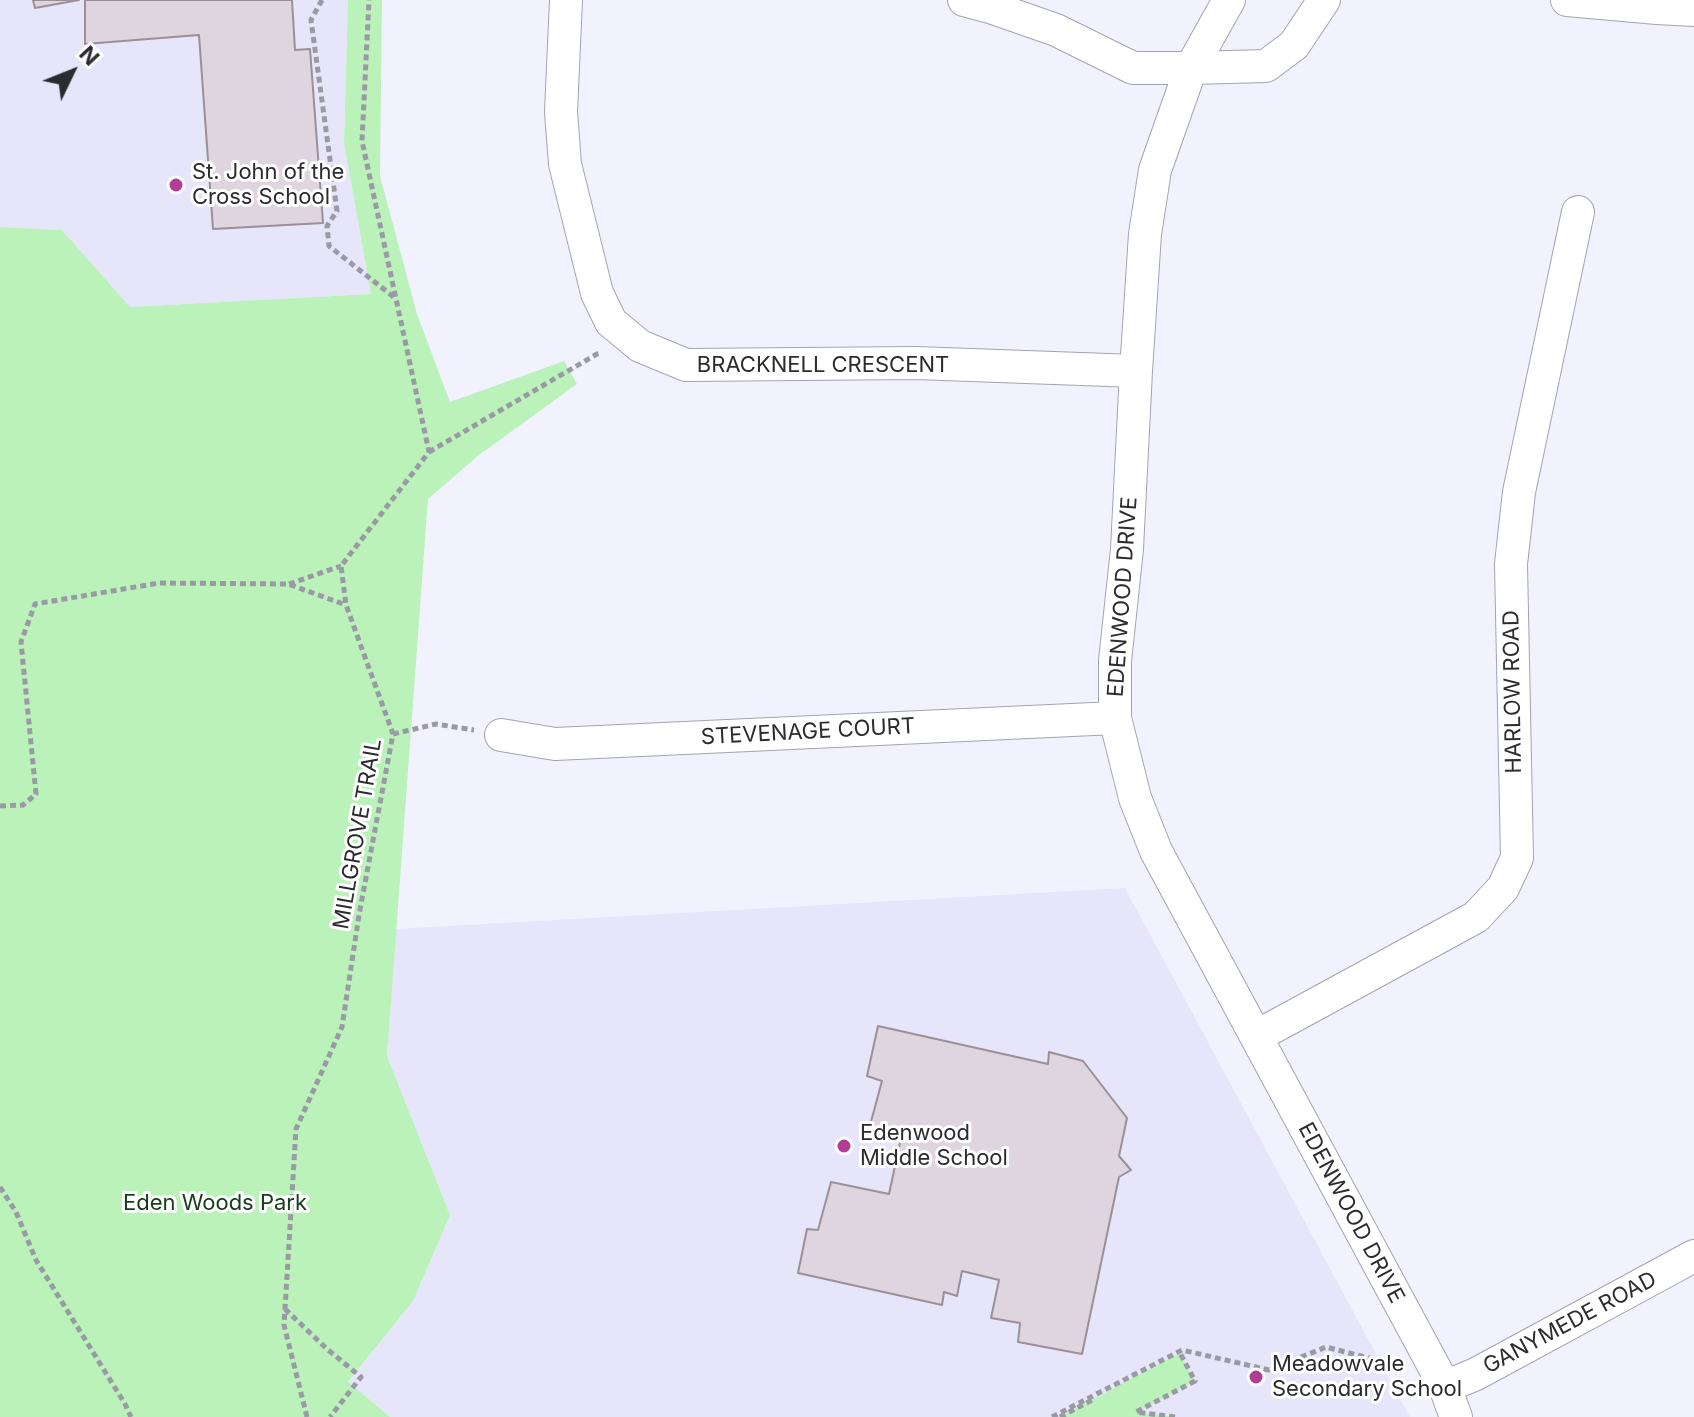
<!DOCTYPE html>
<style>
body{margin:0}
#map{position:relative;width:1694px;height:1417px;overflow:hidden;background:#f2f2ff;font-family:Inter,sans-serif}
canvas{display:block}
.north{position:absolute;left:32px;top:32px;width:80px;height:80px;-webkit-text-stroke:6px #fff;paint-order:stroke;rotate:47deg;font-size:22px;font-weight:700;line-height:32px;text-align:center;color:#2b2b30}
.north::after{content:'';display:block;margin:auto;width:28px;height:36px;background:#2b2b30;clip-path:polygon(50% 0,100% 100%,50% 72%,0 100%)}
</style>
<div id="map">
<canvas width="1694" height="1417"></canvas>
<div class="north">N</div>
</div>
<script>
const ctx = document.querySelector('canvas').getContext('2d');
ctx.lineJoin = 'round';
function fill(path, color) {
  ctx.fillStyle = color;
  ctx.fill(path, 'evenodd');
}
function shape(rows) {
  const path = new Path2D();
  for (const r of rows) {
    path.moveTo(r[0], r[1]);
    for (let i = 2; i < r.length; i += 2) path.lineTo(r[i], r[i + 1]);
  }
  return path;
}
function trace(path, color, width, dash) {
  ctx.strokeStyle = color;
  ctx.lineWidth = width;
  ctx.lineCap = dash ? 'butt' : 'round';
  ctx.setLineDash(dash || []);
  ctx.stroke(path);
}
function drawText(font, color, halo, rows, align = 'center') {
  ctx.font = font + ' Inter,sans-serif';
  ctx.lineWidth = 6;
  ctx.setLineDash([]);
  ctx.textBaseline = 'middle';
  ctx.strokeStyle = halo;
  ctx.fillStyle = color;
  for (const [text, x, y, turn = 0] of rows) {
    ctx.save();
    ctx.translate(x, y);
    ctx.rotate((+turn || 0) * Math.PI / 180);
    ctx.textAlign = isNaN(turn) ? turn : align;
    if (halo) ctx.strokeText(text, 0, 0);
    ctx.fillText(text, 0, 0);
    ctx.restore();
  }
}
const built = shape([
 [0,0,348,0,344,143,371,294,130,307,62,230,0,227],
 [1125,888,1410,1417,390,1417,348,1383,413,1301,450,1215,387,1056,396,929]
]);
const green = shape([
 [348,0,382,0,380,176,417,314,450,402,564,361,577,384,479,455,428,499,387,1056,450,1215,413,1301,348,1382,390,1417,0,1417,0,227,62,230,130,307,371,294,344,143],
 [1180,1353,1195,1381,1137,1412,1175,1417,1060,1417]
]);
const building = shape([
 [33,0,79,0,35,8,33,0],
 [85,0,292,0,295,50,310,49,323,223,213,229,199,35,85,44,85,0],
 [878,1026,1048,1064,1049,1052,1083,1061,1127,1118,1119,1156,1131,1170,1119,1177,1082,1354,1018,1342,1020,1323,991,1318,999,1280,962,1271,957,1296,944,1292,942,1305,798,1273,807,1229,818,1230,831,1182,889,1194,901,1138,869,1129,882,1081,867,1076,878,1026]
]);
const path = shape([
 [322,0,311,20,337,211,327,226,329,246,395,298],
 [429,452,597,354,602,353],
 [289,584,341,566],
 [393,734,436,724,474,730],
 [0,806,23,805,36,794,21,642,35,604,159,583,288,584,346,605],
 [0,1187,16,1212,36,1260,125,1404,131,1417],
 [285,1309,327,1349,361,1377,330,1417],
 [307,1417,284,1325,296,1129,342,1027,359,915,393,734,346,605,341,566,429,452,362,141,369,0],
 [1052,1417,1182,1350,1269,1370,1326,1347,1388,1363],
 [1060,1417,1092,1400],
 [1175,1417,1136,1412,1195,1381,1180,1353,1179,1354]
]);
const minor = shape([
 [566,0,561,112,565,164,597,293,611,322,640,346,686,365,916,363,1136,371],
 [964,0,990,7,1056,30,1133,68,1191,68,1266,66,1294,45,1324,0],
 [1229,0,1191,68,1155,170,1145,234,1136,371,1127,549,1115,661,1115,718,1135,798,1156,851,1445,1387,1456,1417],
 [1567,0,1657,8,1694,10],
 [501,735,555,744,1115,718],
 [1257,1036,1476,917,1503,888,1517,858,1511,564,1519,492,1578,212],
 [1445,1387,1476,1374,1694,1256]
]);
const markers = [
 [176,185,8,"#b23d95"],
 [844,1146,8,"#b23d95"],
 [1256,1377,8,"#b23d95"]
];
const poiNames = [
 ["St. John of the",192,172],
 ["Cross School",192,197],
 ["Edenwood",860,1133],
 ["Middle School",860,1158],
 ["Meadowvale",1272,1364],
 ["Secondary School",1272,1389]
];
const streetNames = [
 ["BRACKNELL CRESCENT",823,365],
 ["EDENWOOD DRIVE",1123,597,-86],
 ["HARLOW ROAD",1513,692,-91],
 ["STEVENAGE COURT",808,732,-3],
 ["MILLGROVE TRAIL",358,834,-80],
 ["EDENWOOD DRIVE",1351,1213,62],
 ["GANYMEDE ROAD",1570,1323,-28]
];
const parkNames = [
 ["Eden Woods Park",215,1203]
];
fill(built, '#e6e5f9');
fill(green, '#baf2ba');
fill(building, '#dfd5de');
trace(building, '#999098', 2);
trace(minor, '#a4a3af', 34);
trace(path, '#9a9aa4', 5, [6, 4]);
trace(minor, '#fff', 32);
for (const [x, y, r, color] of markers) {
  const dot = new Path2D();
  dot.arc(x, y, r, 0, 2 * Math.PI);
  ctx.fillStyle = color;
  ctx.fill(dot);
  trace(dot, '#fff', 3);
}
drawText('22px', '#2b2b30', '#fff', poiNames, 'left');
drawText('22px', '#2b2b30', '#fff', streetNames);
drawText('22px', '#153f18', '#fff', parkNames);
</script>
